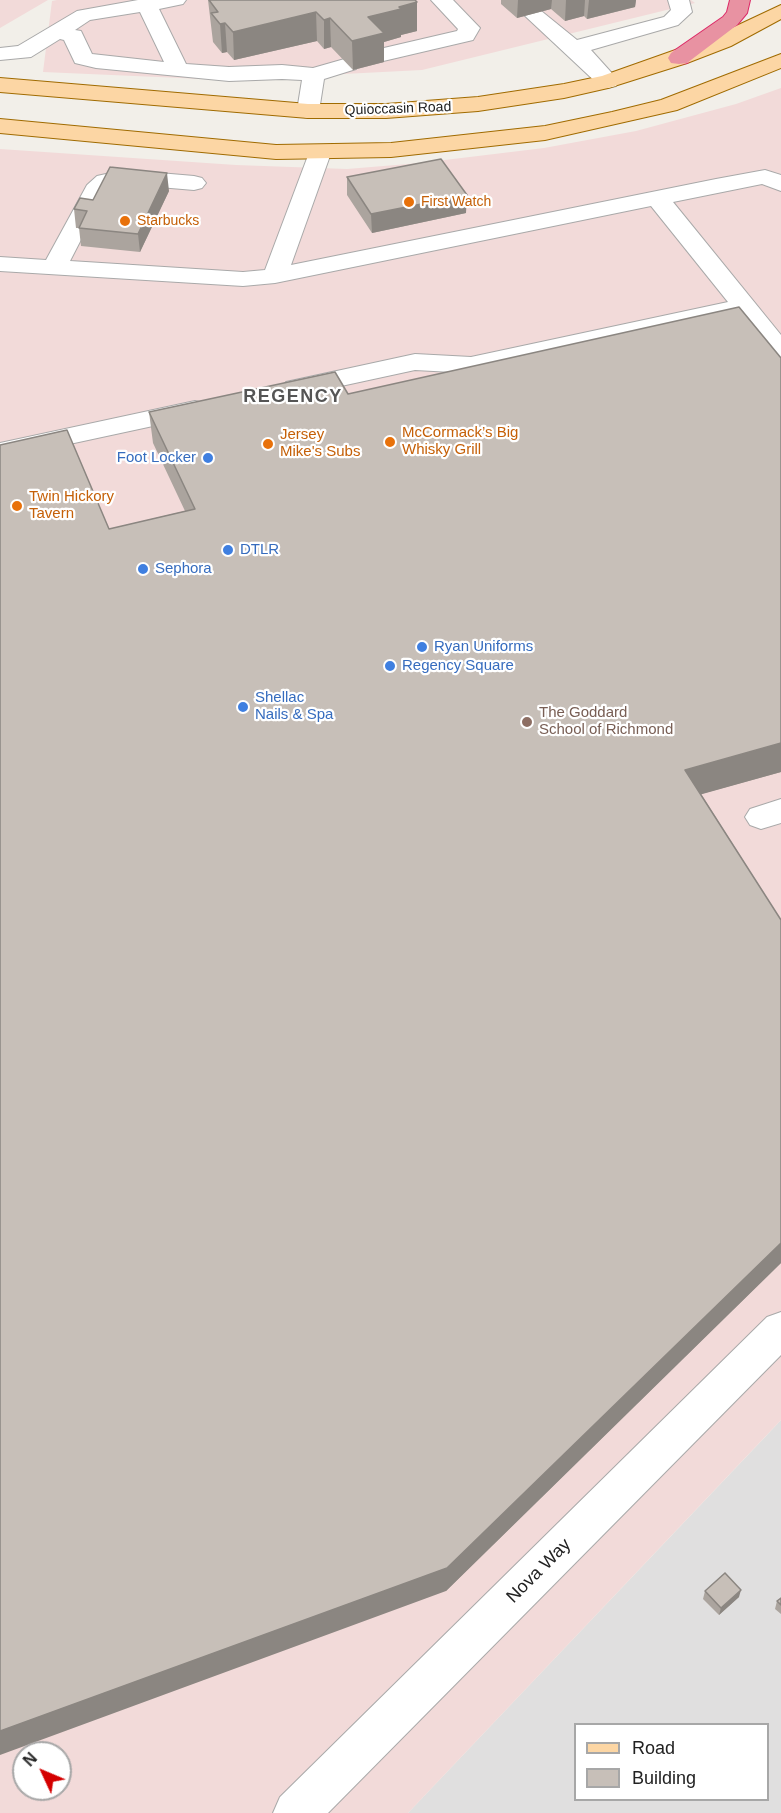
<!DOCTYPE html>
<meta charset="utf-8">
<style>
body{margin:0}
#map{position:relative;width:781px;height:1813px;overflow:hidden;background:#f2efe9;font-family:Arial,sans-serif}
canvas{display:block}
.legend{position:absolute;left:574px;top:1723px;width:195px;height:78px;box-sizing:border-box;background:#fff;border:2px solid #a7a7a7;margin:0;padding:8px 10px;list-style:none;font-size:18px;color:#222}
.legend li{display:flex;align-items:center;gap:12px;height:30px}
.legend b{width:30px;border:2px solid #a7a7a7}
.north{position:absolute;left:12px;top:1741px;width:60px;height:60px;box-sizing:border-box;background:#fff;border:2px solid #a7a7a7;border-radius:50%;rotate:314deg;font-size:16px;font-weight:700;line-height:24px;text-align:center;color:#222}
.north::after{content:'';display:block;margin:auto;width:21px;height:27px;background:#d40000;clip-path:polygon(50% 0,100% 100%,50% 72%,0 100%)}
</style>
<div id="map">
<canvas width="781" height="1813"></canvas>
<ul class="legend">
<li><b style="height:8px;background:#fcd6a4"></b>Road</li>
<li><b style="height:16px;background:#c7bfb8"></b>Building</li>
</ul>
<div class="north">N</div>
</div>
<script>
const ctx = document.querySelector('canvas').getContext('2d');
ctx.lineJoin = 'round';
function fill(path, color) {
  ctx.fillStyle = color;
  ctx.fill(path, 'evenodd');
}
function shape(rows) {
  const path = new Path2D();
  for (const r of rows) {
    path.moveTo(r[0], r[1]);
    for (let i = 2; i < r.length; i += 2) path.lineTo(r[i], r[i + 1]);
  }
  return path;
}
function trace(path, color, width, dash) {
  ctx.strokeStyle = color;
  ctx.lineWidth = width;
  ctx.lineCap = dash ? 'butt' : 'round';
  ctx.setLineDash(dash || []);
  ctx.stroke(path);
}
function drawText(font, color, halo, rows, align = 'center') {
  ctx.font = font + ' Arial,sans-serif';
  ctx.lineWidth = 4.5;
  ctx.setLineDash([]);
  ctx.textBaseline = 'middle';
  ctx.strokeStyle = halo;
  ctx.fillStyle = color;
  for (const [text, x, y, turn = 0] of rows) {
    ctx.save();
    ctx.translate(x, y);
    ctx.rotate((+turn || 0) * Math.PI / 180);
    ctx.textAlign = isNaN(turn) ? turn : align;
    if (halo) ctx.strokeText(text, 0, 0);
    ctx.fillText(text, 0, 0);
    ctx.restore();
  }
}
const residential = shape([
 [781,1420,781,1813,408,1813,767,1435],
 [576,1724,768,1724,768,1800,576,1800]
]);
const commercial = shape([
 [0,0,48,0,0,28],
 [57,0,691,0,695,3,422,70,226,80,43,72,52,1],
 [781,88,781,1420,408,1813,0,1813,0,149,236,165,347,169,420,163,544,148,636,131,736,104],
 [24,1753,60,1753,60,1789,24,1789]
]);
const minor = shape([
 [138,0,186,0,183,4,159,9,186,64,229,67,282,65,313,68,348,58,356,59,359,64,356,69,324,79,319,111,316,116,308,118,300,116,297,111,302,80,282,79,229,81,96,68,75,63,64,40,60,39,31,57,0,60,0,48,18,46,77,11,138,0],
 [140,12,164,62,92,54,81,31,75,30,90,20,140,12],
 [431,0,453,0,480,28,473,40,379,62,371,61,368,56,371,51,457,31,458,29,431,0],
 [668,0,689,0,692,12,678,25,591,50,619,81,616,86,608,88,600,86,523,14,526,10,533,8,540,10,577,40,664,17,671,10,668,0],
 [320,146,328,148,331,153,291,265,716,179,765,170,781,175,781,191,762,184,673,202,781,335,781,359,772,356,738,314,471,373,415,370,295,396,286,394,282,388,286,382,415,354,471,357,728,302,651,206,275,283,243,286,0,271,0,257,46,260,87,185,97,176,124,170,194,176,202,178,206,183,202,188,194,190,124,184,113,186,105,193,70,261,243,272,265,270,309,153,312,148,320,146],
 [195,401,204,403,208,409,204,415,0,459,0,443,195,401],
 [781,799,781,823,761,829,750,825,745,817,750,809,781,799],
 [781,1312,781,1355,328,1813,273,1813,280,1797,767,1317,781,1312]
]);
const major = shape([
 [781,5,781,19,731,46,687,63,608,88,564,98,478,111,386,118,308,118,0,92,0,78,308,104,386,104,478,97,564,84,602,76,715,36,781,5],
 [781,54,781,68,677,110,545,140,391,157,276,159,0,133,0,119,276,145,391,143,545,126,612,112,661,100,781,54]
]);
const highway = shape([
 [730,0,750,0,747,13,737,25,687,63,679,64,671,63,668,58,671,53,723,17,727,12,730,0]
]);
const wall = shape([
 [208,0,415,0,417,2,417,31,401,35,401,37,384,42,384,62,353,70,331,47,324,49,317,41,234,60,227,52,222,53,213,42],
 [501,0,636,0,635,7,587,19,584,16,565,21,551,9,517,18,501,4],
 [347,177,466,213,372,233,347,195],
 [169,191,140,252,81,246,79,228,76,228,74,209,93,200],
 [781,358,781,772,701,794,781,920,781,1263,446,1591,109,529,185,511,153,443,149,412,348,394],
 [705,1591,739,1597,719,1615,703,1599],
 [781,1598,781,1614,775,1609,777,1601]
]);
const shadedWall = shape([
 [518,0,552,0,551,9,517,18],
 [566,0,585,0,584,16,565,21],
 [589,0,636,0,635,7,587,19],
 [417,2,417,31,401,35,401,37,384,42,384,62,353,70,352,41,368,17,399,7],
 [316,12,317,41,234,60,233,32],
 [330,18,331,47,324,49,324,20],
 [225,23,227,52,222,53,220,24],
 [167,173,169,191,140,252,138,234],
 [467,195,466,213,372,233,371,214],
 [781,743,781,772,681,800,685,770],
 [781,1243,781,1263,446,1591,0,1755,0,1731],
 [741,1590,739,1597,719,1615,721,1608]
]);
const building = shape([
 [209,0,415,0,417,2,399,7,401,9,368,17,384,33,352,41,330,18,324,20,316,12,233,32,225,23,220,24,211,13,218,12,209,0],
 [441,159,467,195,371,214,347,177,441,159],
 [110,167,167,173,138,234,79,228,87,211,74,209,80,198,93,200,110,167],
 [739,307,781,358,781,743,685,770,781,920,781,1243,447,1568,0,1731,0,445,67,430,109,529,195,509,149,412,335,372,348,394,739,307],
 [725,1573,741,1590,721,1608,705,1591,725,1573],
 [781,1598,781,1605,777,1601,781,1598]
]);
const markers = [
 [409,202,6,"#e8710a"],
 [125,221,6,"#e8710a"],
 [390,442,6,"#e8710a"],
 [268,444,6,"#e8710a"],
 [208,458,6,"#3f7fe0"],
 [17,506,6,"#e8710a"],
 [228,550,6,"#3f7fe0"],
 [143,569,6,"#3f7fe0"],
 [422,647,6,"#3f7fe0"],
 [390,666,6,"#3f7fe0"],
 [243,707,6,"#3f7fe0"],
 [527,722,6,"#8d6e63"]
];
const farStreetnames = [
 ["Quioccasin Road",398,109,-2]
];
const farFoodnames = [
 ["First Watch",421,202],
 ["Starbucks",137,221]
];
const foodNames = [
 ["McCormack’s Big",402,433],
 ["Whisky Grill",402,450],
 ["Jersey",280,435],
 ["Mike's Subs",280,452],
 ["Twin Hickory",29,497],
 ["Tavern",29,514]
];
const shopNames = [
 ["Foot Locker",196,458,"right"],
 ["DTLR",240,550],
 ["Sephora",155,569],
 ["Ryan Uniforms",434,647],
 ["Regency Square",402,666],
 ["Shellac",255,698],
 ["Nails & Spa",255,715]
];
const educationNames = [
 ["The Goddard",539,713],
 ["School of Richmond",539,730]
];
const farDistrictnames = [
 ["REGENCY",293,397]
];
const nearStreetnames = [
 ["Nova Way",539,1571,-45]
];
fill(residential, '#e0dfdf');
fill(commercial, '#f2dad9');
trace(minor, '#a9a9a9', 2);
trace(major, '#a06b00', 2);
trace(highway, '#dc2a67', 2);
fill(minor, '#fff');
fill(major, '#fcd6a4');
fill(highway, '#e892a2');
fill(wall, '#aba49e');
fill(shadedWall, '#8b8681');
fill(building, '#c7bfb8');
trace(building, '#8b8681', 1.5);
for (const [x, y, r, color] of markers) {
  const dot = new Path2D();
  dot.arc(x, y, r, 0, 2 * Math.PI);
  ctx.fillStyle = color;
  ctx.fill(dot);
  trace(dot, '#fff', 2);
}
drawText('14px', '#222', '#fff', farStreetnames);
drawText('14px', '#c56008', '#fff', farFoodnames, 'left');
drawText('15px', '#c56008', '#fff', foodNames, 'left');
drawText('15px', '#366cbe', '#fff', shopNames, 'left');
drawText('15px', '#785e54', '#fff', educationNames, 'left');
ctx.letterSpacing = '1.5px';
drawText('bold 18px', '#555', '#fff', farDistrictnames);
ctx.letterSpacing = '0px';
drawText('18px', '#222', '#fff', nearStreetnames);
</script>
